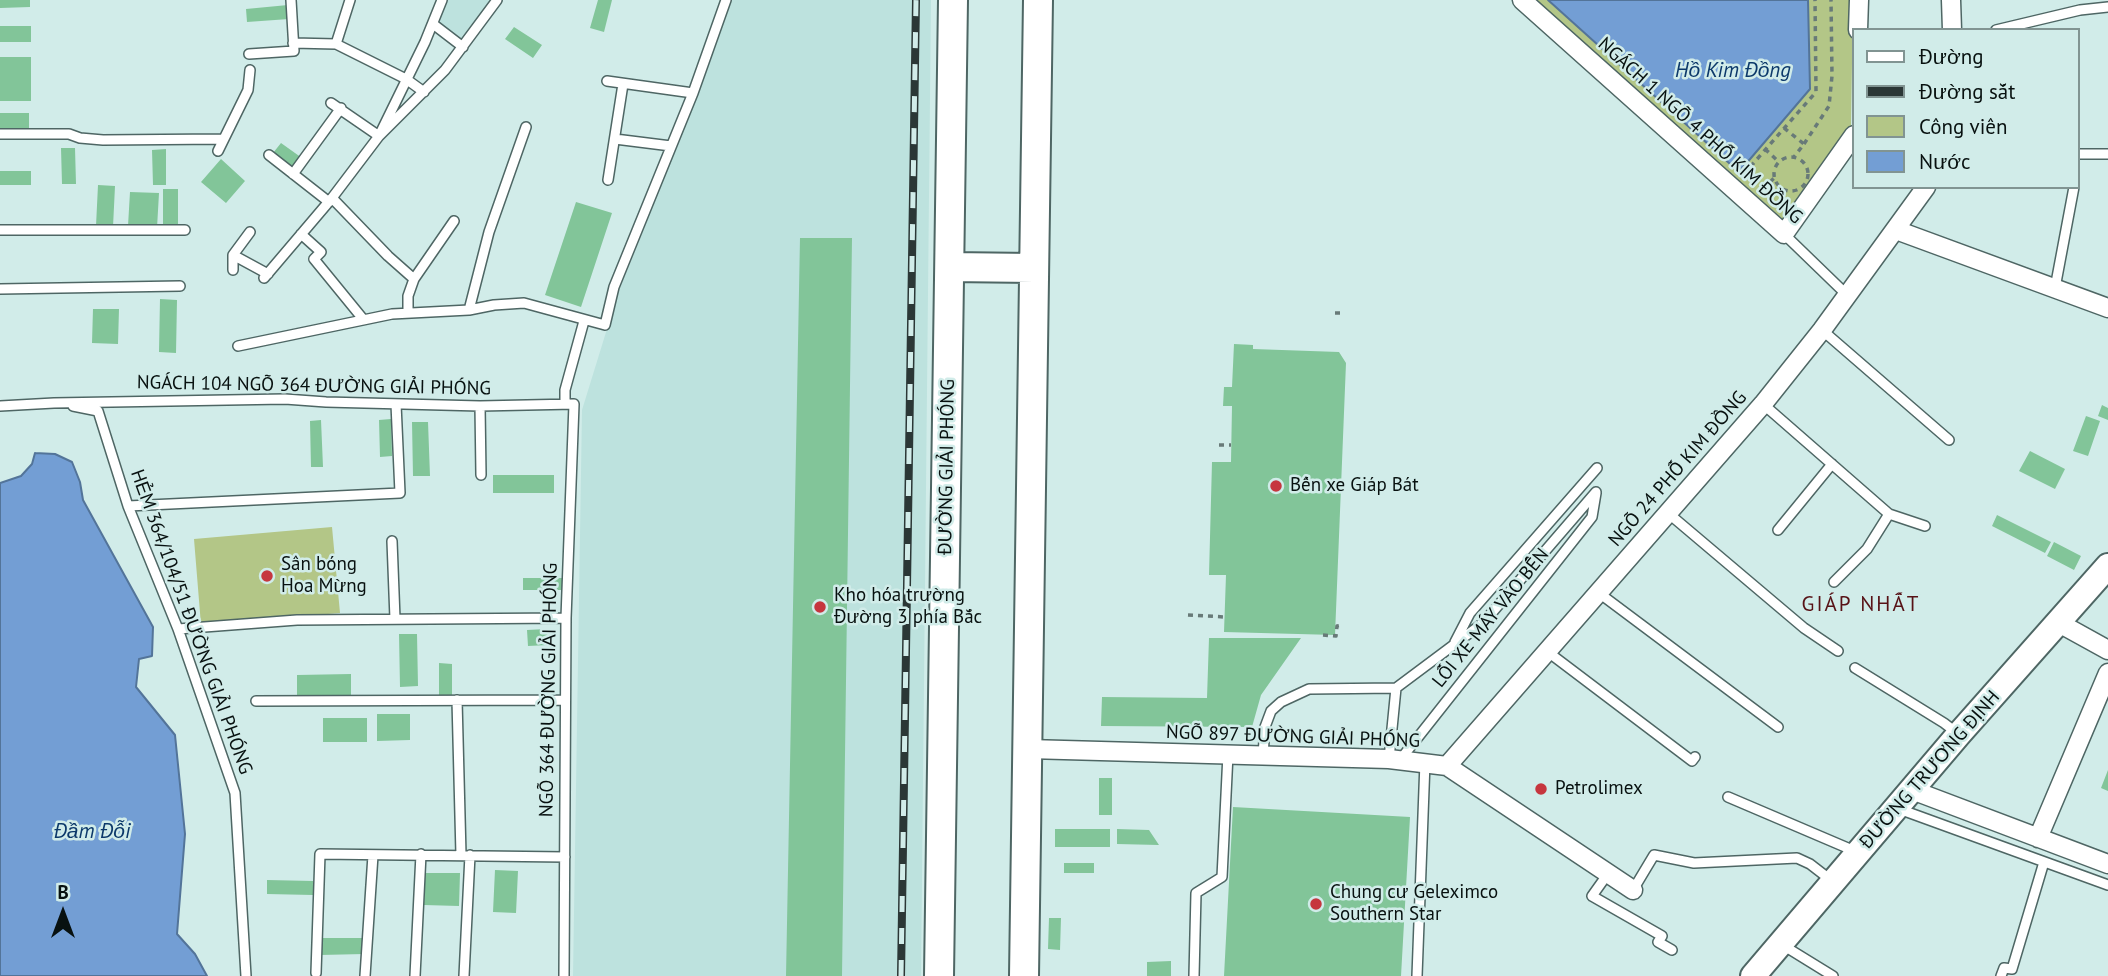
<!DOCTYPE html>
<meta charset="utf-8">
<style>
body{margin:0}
#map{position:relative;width:2108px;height:976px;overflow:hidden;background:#d1ece9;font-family:"PT Sans",sans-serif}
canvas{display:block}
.legend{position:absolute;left:1852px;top:28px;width:228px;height:161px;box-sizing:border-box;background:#d1ece9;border:2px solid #819492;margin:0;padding:9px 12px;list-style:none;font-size:21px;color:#081110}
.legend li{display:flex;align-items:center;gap:14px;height:35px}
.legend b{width:35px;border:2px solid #819492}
.north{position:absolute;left:28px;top:878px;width:70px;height:70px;-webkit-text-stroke:5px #d1ece9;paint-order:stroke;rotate:0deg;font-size:19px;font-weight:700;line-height:28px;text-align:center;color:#081110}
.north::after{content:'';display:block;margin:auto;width:24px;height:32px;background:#081110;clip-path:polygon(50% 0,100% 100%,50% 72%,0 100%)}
</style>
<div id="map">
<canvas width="2108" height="976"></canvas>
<ul class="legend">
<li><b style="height:9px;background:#fff"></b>Đường</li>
<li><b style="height:9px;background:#2b3736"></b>Đường sắt</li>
<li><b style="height:19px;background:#b3c687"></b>Công viên</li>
<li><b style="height:19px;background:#739ed4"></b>Nước</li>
</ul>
<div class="north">B</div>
</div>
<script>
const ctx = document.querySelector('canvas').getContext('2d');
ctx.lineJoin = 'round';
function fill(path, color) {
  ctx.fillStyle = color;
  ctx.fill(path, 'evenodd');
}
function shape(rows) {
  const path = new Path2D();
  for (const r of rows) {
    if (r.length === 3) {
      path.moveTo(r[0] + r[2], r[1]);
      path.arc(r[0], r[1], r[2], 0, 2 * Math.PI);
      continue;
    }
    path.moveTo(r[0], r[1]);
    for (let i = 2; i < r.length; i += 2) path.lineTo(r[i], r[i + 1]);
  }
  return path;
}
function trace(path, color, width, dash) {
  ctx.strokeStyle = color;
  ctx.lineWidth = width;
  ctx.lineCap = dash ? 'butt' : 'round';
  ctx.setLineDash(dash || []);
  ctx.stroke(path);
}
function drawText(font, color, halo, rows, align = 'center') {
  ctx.font = font + ' "PT Sans",sans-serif';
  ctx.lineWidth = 5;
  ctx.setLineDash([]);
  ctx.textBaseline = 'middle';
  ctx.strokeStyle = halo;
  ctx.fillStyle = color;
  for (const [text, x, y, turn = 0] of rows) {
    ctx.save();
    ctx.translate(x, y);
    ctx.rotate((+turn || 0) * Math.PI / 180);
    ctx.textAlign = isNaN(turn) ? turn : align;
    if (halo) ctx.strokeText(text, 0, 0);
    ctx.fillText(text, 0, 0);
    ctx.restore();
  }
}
const built = shape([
 [444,0,491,0,460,43,435,23],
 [723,0,931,0,921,976,573,976,582,410,619,290,644,229]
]);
const green = shape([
 [1531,0,1853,0,1851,126,1847,136,1782,226],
 [332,527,340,613,201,625,194,539]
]);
const water = shape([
 [1548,0,1808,0,1810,89,1739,172,1548,0],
 [35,453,55,454,72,462,80,482,83,500,153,627,152,656,139,659,136,687,175,735,185,834,177,934,195,954,207,976,0,976,0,483,21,476,32,464,35,453]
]);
const building = shape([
 [0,0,30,0,30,7,0,8],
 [598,0,612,0,604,32,590,28],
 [288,5,289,19,247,22,246,9],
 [0,26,31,26,31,42,0,42],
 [514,27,542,45,533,58,505,39],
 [0,57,31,57,31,101,0,101],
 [0,113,29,113,29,129,0,129],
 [281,143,302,158,294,169,273,153],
 [61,148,75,148,76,184,62,184],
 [166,149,166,185,153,185,152,150],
 [221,159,245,181,226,203,201,182],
 [0,171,31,171,31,185,0,185],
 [98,185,115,186,113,227,96,226],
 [163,189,178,189,178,228,163,228],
 [130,192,159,193,157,228,128,226],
 [576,202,612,213,581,307,545,295],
 [800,238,852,238,842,976,786,976],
 [160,299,177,300,176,353,159,352],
 [93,309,119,309,118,344,92,343],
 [1234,344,1253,345,1253,349,1339,352,1346,363,1335,635,1224,632,1226,575,1209,575,1212,462,1231,462,1232,406,1223,406,1224,387,1232,387],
 [2102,405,2108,408,2108,420,2098,416],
 [2086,416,2100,421,2088,456,2073,451],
 [391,419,392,456,380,457,379,420],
 [321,420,323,467,311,467,310,421],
 [412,422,428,422,430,476,413,476],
 [2030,451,2065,469,2055,489,2019,471],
 [493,475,554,475,554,493,493,493],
 [1997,515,2051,542,2045,553,1992,526],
 [2054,542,2081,556,2074,570,2047,556],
 [523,578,567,578,567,590,523,590],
 [547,629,548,645,528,646,527,630],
 [399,634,417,634,418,686,400,687],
 [1209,638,1301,638,1261,695,1252,727,1101,726,1102,697,1207,698],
 [439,663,452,664,452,697,439,697],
 [351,674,351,697,297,697,297,675],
 [377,714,410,714,410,740,377,741],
 [323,718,367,718,367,742,323,742],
 [2108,770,2108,791,2101,788],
 [1099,778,1112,778,1112,815,1099,815],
 [1233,807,1410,817,1401,976,1224,976],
 [1055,829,1110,829,1110,847,1055,847],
 [1117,829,1149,830,1159,845,1117,844],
 [1064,863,1094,863,1094,873,1064,873],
 [495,870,518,871,516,913,493,912],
 [425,873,460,873,459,906,424,905],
 [267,880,313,881,313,895,267,894],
 [1049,918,1061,918,1060,950,1048,949],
 [319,938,364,938,364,954,320,955],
 [1171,961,1171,976,1147,976,1147,962]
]);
const path = shape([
 [1784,128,1804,144,1794,157],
 [1804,144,1829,106,1832,76,1831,0],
 [1765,149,1779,162],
 [1791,174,17],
 [1744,174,1816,92,1815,0],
 [1763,189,1774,178],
 [1335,313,1343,313],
 [1219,445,1231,445],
 [1188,615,1225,617],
 [1323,635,1336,636,1337,626,1342,625]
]);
const service = shape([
 [433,24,463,47],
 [1996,30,2080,10,2108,7],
 [293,43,336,44,406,79,424,92],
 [336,44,350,0],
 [249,54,294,51,291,0],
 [607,81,693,93],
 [331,103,379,136,425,42,442,0],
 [0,134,69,134,80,138,103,140,223,139],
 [615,139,671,146],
 [218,151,248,90,250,70],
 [2078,154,2108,154],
 [269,155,329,202],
 [293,174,341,108],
 [608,180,623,84],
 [332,198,388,256,414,279],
 [0,230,185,230],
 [250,232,233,255,268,274],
 [301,234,321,252,314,259,363,319],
 [1784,234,1847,295],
 [233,255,233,270],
 [264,278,332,198,379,136,445,70,497,0],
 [2055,288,2074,187],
 [0,289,180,286],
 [469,310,489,232,526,127],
 [408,313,408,296,414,279,454,221],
 [1822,330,1949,440],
 [238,346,392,314,469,310,494,305,524,303,605,325,614,287,693,93,726,0],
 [565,404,565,390,584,321],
 [1763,404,1889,514,1925,526],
 [0,406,54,403,285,399,326,402,480,406,574,404,566,618,564,976],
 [73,406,98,411,128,506,178,629,235,793,246,976],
 [480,406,481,475],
 [128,506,400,493,396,404],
 [1668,513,1804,628,1838,651],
 [1778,530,1832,464],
 [392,541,395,619],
 [1834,582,1867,549,1889,514],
 [1599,593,1778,727],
 [178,629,297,620,566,618],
 [1455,642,1470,613,1597,468],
 [1548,652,1692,761,1695,757],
 [1855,668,1944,723,1957,733],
 [457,700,461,855],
 [256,701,565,700],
 [1263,755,1265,727,1271,711,1281,702,1309,689,1396,688,1483,623,1596,492],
 [1389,759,1396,688],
 [1400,760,1592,517,1596,493],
 [1728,797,1857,852],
 [1899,809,2108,885],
 [1607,875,1592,896,1662,936,1658,942,1672,950],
 [1633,890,1654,855,1694,863,1797,858,1810,864,1832,881],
 [1781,944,1833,976],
 [316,973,320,854,565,857],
 [365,976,373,855],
 [415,976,421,854],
 [464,976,470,855],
 [1194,976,1196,893,1222,877,1228,754],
 [1417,976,1425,762],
 [2001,976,2004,968,2012,969,2044,862]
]);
const minor = shape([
 [1522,0,1784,234,1854,135],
 [1951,0,1952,30],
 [1858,30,1859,0],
 [1896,230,2108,308],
 [2059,623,2108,650],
 [1028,749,1389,759,1447,766,1633,890],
 [1447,766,1763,404,1822,330,1926,187],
 [1912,790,2108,864],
 [2038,838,2108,673]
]);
const secondary = shape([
 [1753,976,1959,734,2108,566]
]);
const primary = shape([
 [950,267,1034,268],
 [939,976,953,0],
 [1024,976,1038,0]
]);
const rail = shape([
 [901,976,916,0]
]);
const markers = [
 [1276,486,7,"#c6363e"],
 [267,576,7,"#c6363e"],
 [820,607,7,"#c6363e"],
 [1541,789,7,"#c6363e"],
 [1316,904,7,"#c6363e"]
];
const streetNames = [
 ["NGÁCH 1 NGÕ 4 PHỐ KIM ĐỒNG",1700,131,42],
 ["NGÁCH 104 NGÕ 364 ĐƯỜNG GIẢI PHÓNG",314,386,1],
 ["ĐƯỜNG GIẢI PHÓNG",947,467,-89],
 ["NGÕ 24 PHỐ KIM ĐỒNG",1678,469,-49],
 ["LỐI XE MÁY VÀO BẾN",1491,618,-51],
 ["HẺM 364/104/51 ĐƯỜNG GIẢI PHÓNG",191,622,70],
 ["NGÕ 364 ĐƯỜNG GIẢI PHÓNG",549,690,-89],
 ["NGÕ 897 ĐƯỜNG GIẢI PHÓNG",1293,737,2],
 ["ĐƯỜNG TRƯƠNG ĐỊNH",1930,770,-49]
];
const poiNames = [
 ["Bến xe Giáp Bát",1290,486],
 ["Sân bóng",281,565],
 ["Hoa Mừng",281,587],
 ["Kho hóa trường",834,596],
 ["Đường 3 phía Bắc",834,618],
 ["Petrolimex",1555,789],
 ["Chung cư Geleximco",1330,893],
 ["Southern Star",1330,915]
];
const waterNames = [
 ["Hồ Kim Đồng",1733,71],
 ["Đầm Đỗi",92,832]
];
const neighbourhoodNames = [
 ["GIÁP NHẤT",1861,605]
];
fill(built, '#bde2de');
fill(green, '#b3c687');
fill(water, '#739ed4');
trace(water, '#537499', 2);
fill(building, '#82c599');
trace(service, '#4e6664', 12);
trace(minor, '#4e6664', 21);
trace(secondary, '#4e6664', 28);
trace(primary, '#4e6664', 32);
trace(path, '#687a78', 3.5, [5, 5]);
trace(service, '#fff', 9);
trace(minor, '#fff', 18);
trace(secondary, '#fff', 24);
trace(primary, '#fff', 28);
trace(rail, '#2b3736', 8);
trace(rail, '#d1ece9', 5, [16]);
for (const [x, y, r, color] of markers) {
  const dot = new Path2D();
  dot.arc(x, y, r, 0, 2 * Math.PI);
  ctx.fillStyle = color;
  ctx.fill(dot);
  trace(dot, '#d1ece9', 2.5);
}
drawText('19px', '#081110', '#d1ece9', streetNames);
drawText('19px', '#081110', '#d1ece9', poiNames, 'left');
drawText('italic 21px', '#0c396a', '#d1ece9', waterNames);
ctx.letterSpacing = '2px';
drawText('21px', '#571216', '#d1ece9', neighbourhoodNames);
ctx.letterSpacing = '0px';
</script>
